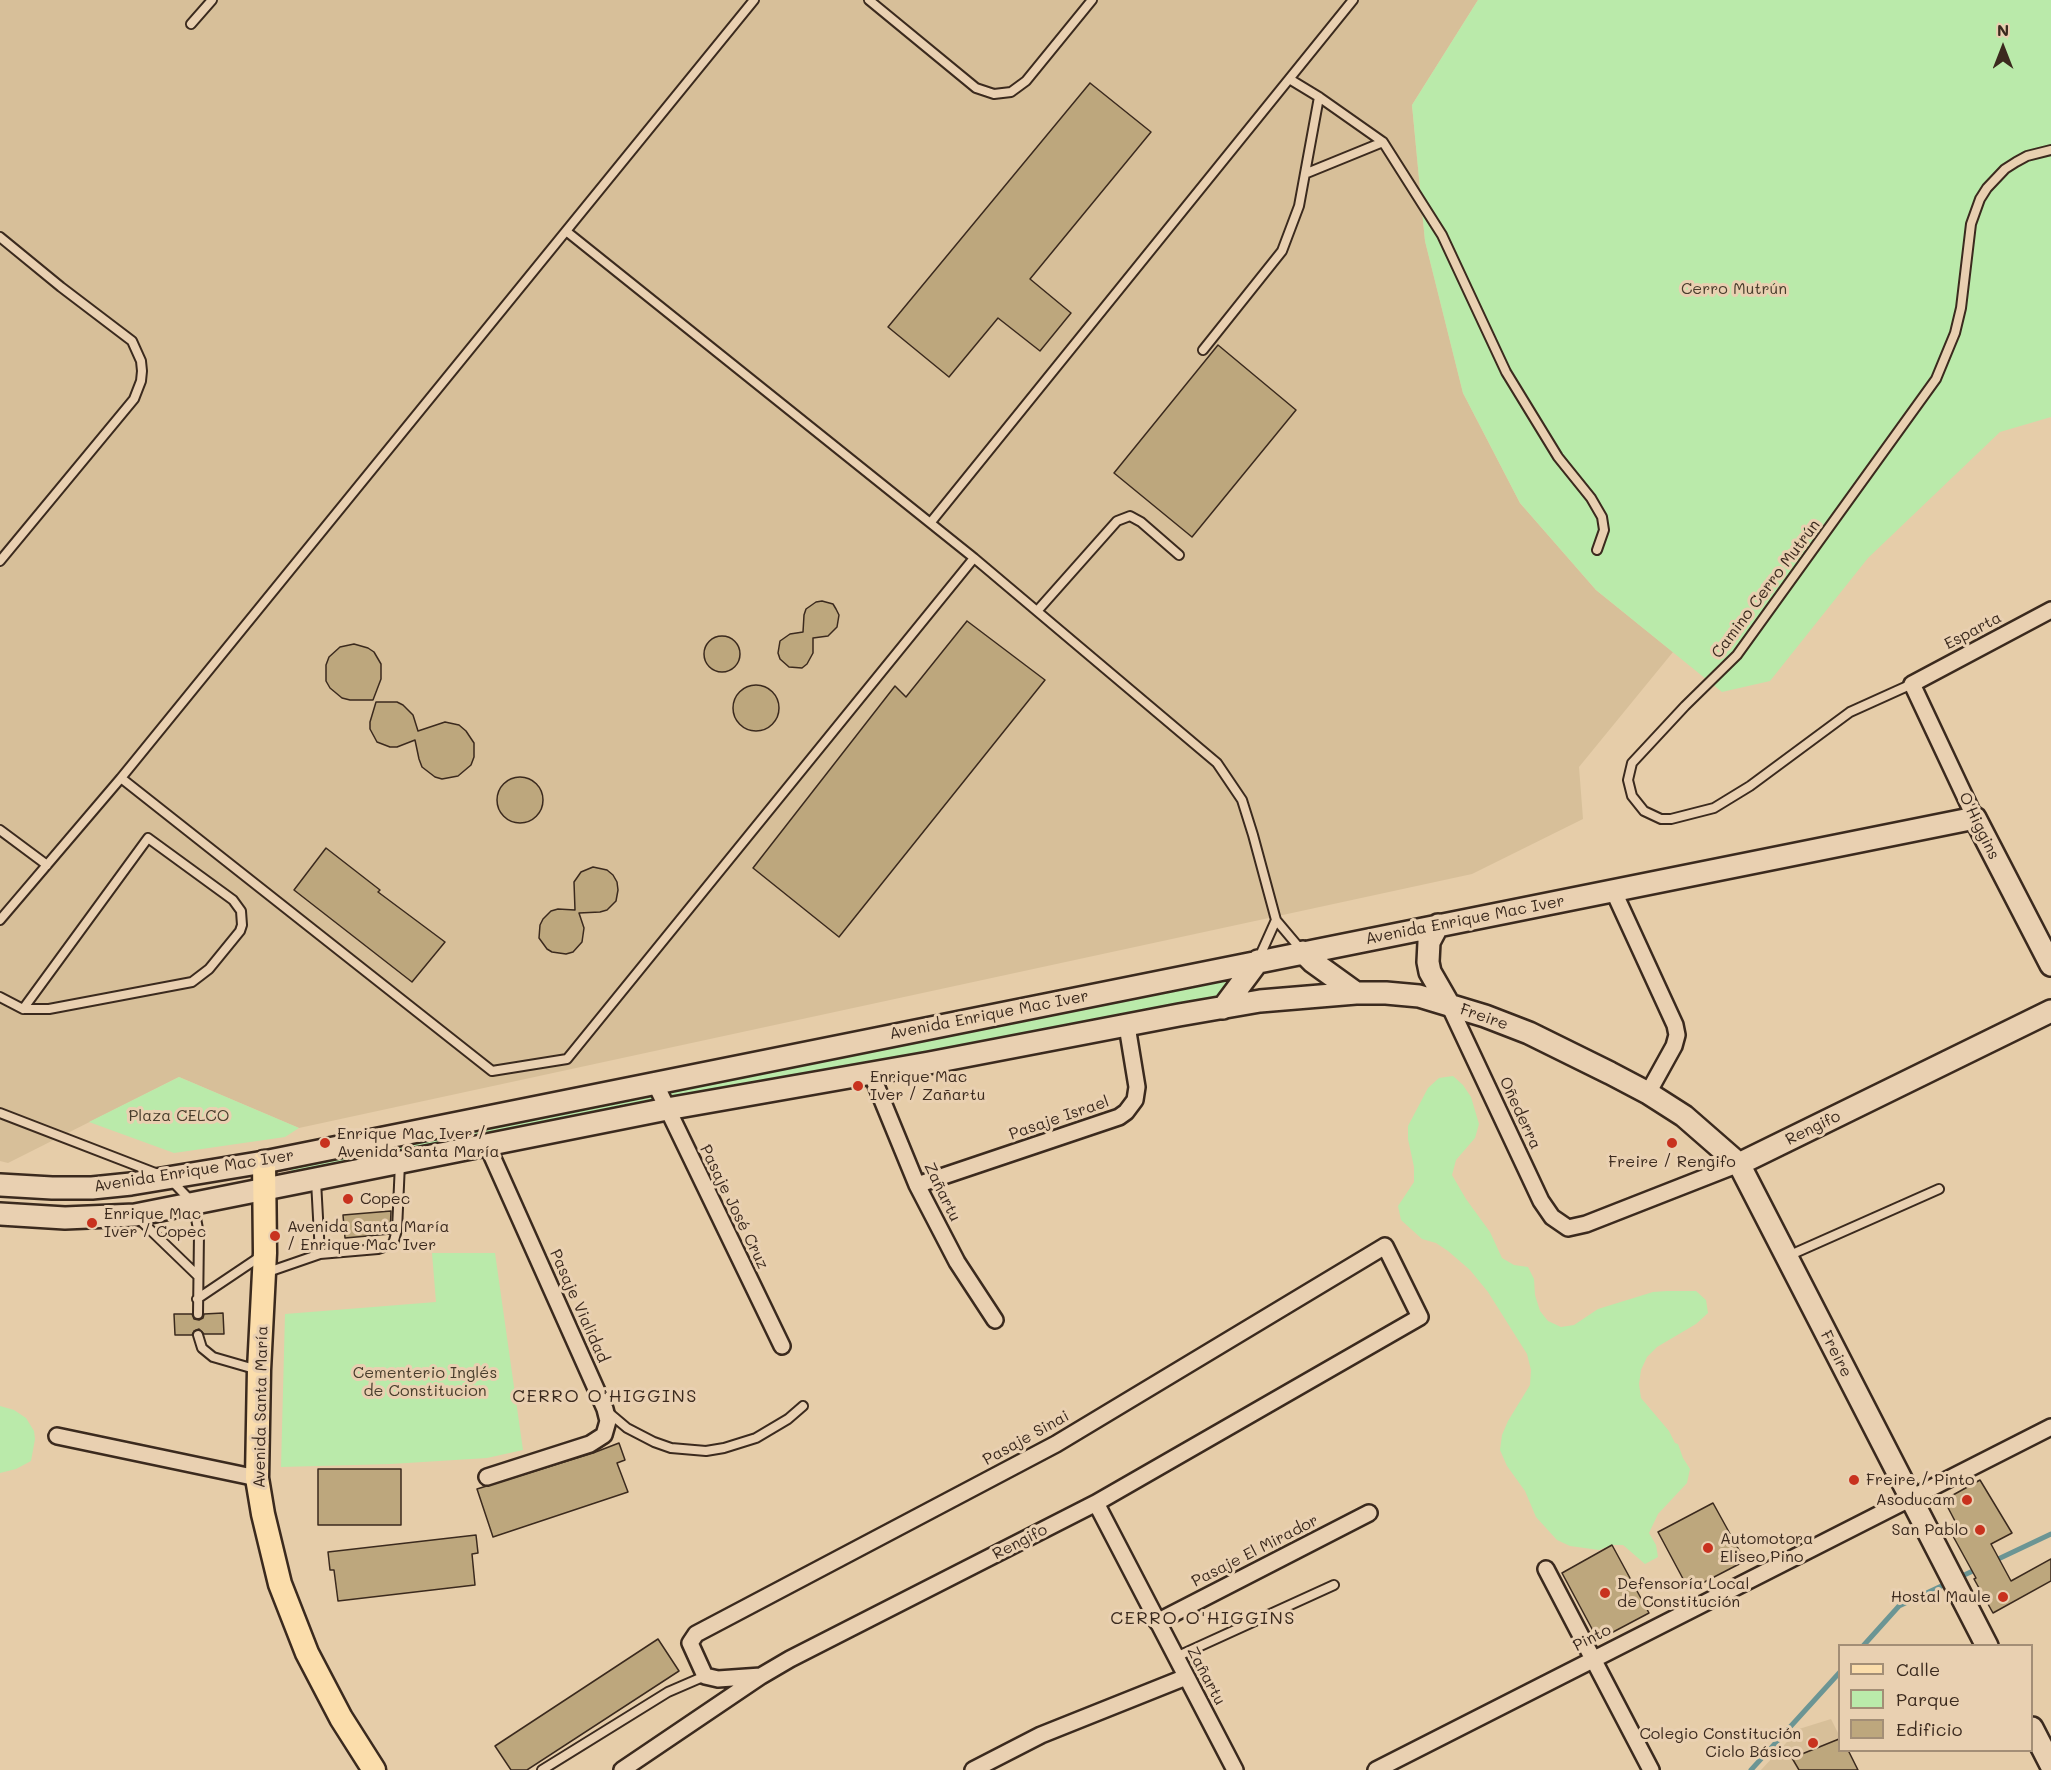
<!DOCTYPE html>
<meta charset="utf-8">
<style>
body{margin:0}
#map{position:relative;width:2051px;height:1770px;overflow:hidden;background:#e6cda9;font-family:Mali,sans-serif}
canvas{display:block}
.legend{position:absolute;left:1838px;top:1644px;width:195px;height:108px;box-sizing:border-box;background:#e9d0b1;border:2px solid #a38e76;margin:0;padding:8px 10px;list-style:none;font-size:18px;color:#3b2a1e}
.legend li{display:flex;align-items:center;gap:12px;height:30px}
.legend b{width:30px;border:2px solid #a38e76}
.north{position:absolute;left:1973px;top:18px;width:60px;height:60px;-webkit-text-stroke:4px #e9d0b1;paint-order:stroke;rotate:0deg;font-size:16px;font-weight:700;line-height:24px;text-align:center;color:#3b2a1e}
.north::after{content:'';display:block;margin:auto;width:21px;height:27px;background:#3b2a1e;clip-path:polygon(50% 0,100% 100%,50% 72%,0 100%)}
</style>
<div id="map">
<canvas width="2051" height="1770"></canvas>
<ul class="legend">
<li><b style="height:8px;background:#fbddab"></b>Calle</li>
<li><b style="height:16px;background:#baeaaa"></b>Parque</li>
<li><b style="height:16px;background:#bda77d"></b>Edificio</li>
</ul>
<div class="north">N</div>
</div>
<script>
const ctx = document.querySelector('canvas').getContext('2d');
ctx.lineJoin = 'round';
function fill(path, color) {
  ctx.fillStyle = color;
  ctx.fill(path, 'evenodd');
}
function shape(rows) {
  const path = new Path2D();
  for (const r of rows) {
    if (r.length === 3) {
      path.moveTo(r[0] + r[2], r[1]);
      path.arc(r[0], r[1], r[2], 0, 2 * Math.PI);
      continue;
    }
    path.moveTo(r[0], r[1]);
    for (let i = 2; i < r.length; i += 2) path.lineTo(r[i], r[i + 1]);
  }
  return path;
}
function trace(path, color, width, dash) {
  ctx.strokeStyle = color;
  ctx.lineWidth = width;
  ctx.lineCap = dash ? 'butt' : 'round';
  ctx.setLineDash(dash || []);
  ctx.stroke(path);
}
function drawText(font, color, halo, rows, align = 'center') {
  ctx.font = font + ' Mali,sans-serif';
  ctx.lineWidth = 6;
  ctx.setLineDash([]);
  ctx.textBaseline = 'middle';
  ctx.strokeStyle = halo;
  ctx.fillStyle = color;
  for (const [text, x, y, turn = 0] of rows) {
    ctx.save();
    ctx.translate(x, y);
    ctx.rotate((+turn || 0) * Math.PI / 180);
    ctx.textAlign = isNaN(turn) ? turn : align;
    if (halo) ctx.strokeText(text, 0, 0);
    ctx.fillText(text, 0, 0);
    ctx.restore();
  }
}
const built = shape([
 [0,0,1478,0,1412,105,1425,241,1463,393,1520,503,1596,590,1673,652,1579,767,1583,819,1472,874,299,1128,179,1077,8,1163,0,1161],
 [1831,1719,1839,1735,1840,1750,1858,1770,1761,1770,1799,1729]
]);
const green = shape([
 [1478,0,2051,0,2051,417,2000,432,1868,558,1770,681,1722,692,1596,590,1520,503,1463,393,1425,241,1412,105],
 [1241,973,1236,983,1215,996,291,1178,291,1160],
 [1453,1076,1463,1085,1471,1097,1479,1124,1475,1138,1456,1160,1452,1175,1466,1199,1490,1232,1502,1258,1514,1265,1528,1267,1534,1279,1535,1295,1540,1311,1548,1321,1561,1327,1574,1325,1598,1309,1653,1292,1667,1291,1696,1291,1706,1300,1708,1313,1696,1324,1657,1347,1647,1357,1641,1370,1639,1384,1641,1398,1669,1431,1675,1443,1678,1444,1683,1458,1690,1469,1687,1483,1658,1514,1649,1533,1656,1545,1658,1557,1645,1564,1623,1545,1612,1545,1599,1550,1570,1546,1557,1540,1536,1517,1525,1491,1507,1466,1500,1450,1502,1435,1508,1421,1530,1385,1531,1370,1527,1354,1488,1292,1470,1270,1448,1251,1436,1243,1422,1239,1401,1220,1398,1206,1414,1182,1414,1167,1408,1139,1408,1126,1428,1088,1439,1078],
 [179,1077,299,1128,285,1137,174,1153,89,1122],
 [432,1253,495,1253,523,1450,487,1458,391,1464,281,1467,285,1314,436,1302],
 [0,1406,14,1410,26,1418,34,1431,35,1439,31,1461,16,1469,0,1473]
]);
const stream = shape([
 [1994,1561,2051,1534],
 [1958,1578,1977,1569],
 [1863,1646,1899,1606,1950,1582],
 [1751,1770,1840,1672]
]);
const building = shape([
 [1090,83,1151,132,1030,279,1071,313,1040,351,998,318,949,377,888,327,1090,83],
 [1218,345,1296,410,1192,537,1114,473,1218,345],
 [822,601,833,604,836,609,839,615,837,627,828,636,813,638,813,653,807,664,802,668,789,667,780,659,778,653,780,641,790,634,803,632,804,615,806,609,816,602,822,601],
 [967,621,1045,680,839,937,753,868,895,686,906,697,967,621],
 [722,654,18],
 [354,644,368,648,374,652,381,664,381,679,373,700,350,700,342,698,330,688,326,681,326,665,329,657,340,647,354,644],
 [756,708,23],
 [376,702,397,702,403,705,413,715,418,731,445,722,459,725,466,731,474,743,474,757,471,765,458,776,442,779,435,777,422,767,419,759,415,740,397,747,390,747,377,742,370,729,370,722,376,702],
 [520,800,23],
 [326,848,380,890,378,892,445,942,412,982,294,890,326,848],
 [593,867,607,870,613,875,617,882,618,890,616,901,607,910,600,912,579,913,584,928,582,942,573,952,566,954,552,952,547,949,539,938,540,925,543,919,551,911,558,909,575,910,574,882,581,872,593,867],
 [391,1211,390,1234,345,1238,343,1215,391,1211],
 [223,1313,224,1334,204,1334,199,1329,194,1331,192,1335,175,1335,174,1314,192,1314,194,1319,199,1320,203,1318,204,1314,223,1313],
 [619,1443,625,1460,617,1463,628,1492,493,1537,477,1489,593,1453,619,1443],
 [318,1469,401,1469,401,1525,318,1525,318,1469],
 [1980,1480,2012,1533,1991,1544,2011,1581,2051,1559,2051,1581,1993,1613,1974,1579,1976,1578,1948,1527,1956,1523,1944,1500,1980,1480],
 [1713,1503,1745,1561,1689,1590,1658,1532,1713,1503],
 [476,1535,478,1553,472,1554,475,1585,338,1601,334,1570,330,1570,328,1552,476,1535],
 [1612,1545,1649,1613,1598,1640,1562,1573,1612,1545],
 [658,1639,679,1671,527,1770,511,1770,495,1746,658,1639],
 [1839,1739,1839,1750,1848,1750,1858,1770,1799,1770,1792,1758,1839,1739]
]);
const lane = shape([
 [869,0,976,88,994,94,1011,92,1026,81,1092,0],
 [191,24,212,0],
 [1291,80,1319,97,1383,142,1442,235,1506,372,1558,457,1591,498,1602,517,1604,530,1597,550],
 [1307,173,1383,142],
 [566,231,974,558,1217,763,1242,800,1253,835,1276,920,1303,952],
 [0,237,61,287,132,341,141,361,142,371,141,381,134,399,0,561],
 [1203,350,1282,251,1299,206,1319,97],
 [931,522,1353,0],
 [1038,610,1117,521,1130,516,1141,522,1179,555],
 [1912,684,1850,712,1750,786,1714,808,1671,819,1661,819,1644,811,1632,796,1628,780,1632,763,1685,706,1737,655,1936,379,1955,333,1961,308,1971,224,1980,199,1987,188,2005,169,2016,162,2027,156,2051,150],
 [121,778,492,1071,567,1059,974,558],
 [0,830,47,865],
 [0,920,121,778,754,0],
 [1258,960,1276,920],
 [0,997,23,1009,49,1009,192,982,209,969,240,931,242,925,241,911,233,900,148,838,23,1009],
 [0,1113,158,1174],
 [171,1180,193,1203,199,1234,198,1314],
 [316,1181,320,1254],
 [138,1218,197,1275],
 [1788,1256,1939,1189],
 [268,1272,320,1254,378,1249,393,1244,397,1230,400,1163],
 [197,1299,261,1256],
 [198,1335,202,1348,213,1357,258,1370],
 [608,1412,627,1428,654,1442,671,1448,706,1451,724,1448,756,1438,788,1419,803,1406],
 [1176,1657,1334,1585],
 [542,1770,668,1692,705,1676]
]);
const street = shape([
 [1975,818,1912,684,2051,610],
 [1613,890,1675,1025,1677,1035,1674,1046,1648,1093],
 [1449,1005,1541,1201,1552,1217,1568,1228,1586,1224,1739,1164],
 [871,1073,917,1185,957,1262,995,1320],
 [655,1083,782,1346],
 [487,1145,605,1409,608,1421,604,1435,590,1444,487,1477],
 [917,1185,1119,1117,1126,1112,1135,1100,1137,1087,1127,1026],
 [57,1436,257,1478],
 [1096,1503,1235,1770],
 [1546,1569,1651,1770],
 [1157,1622,1369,1513],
 [622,1770,761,1676,790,1659,1096,1503,1420,1317,1385,1246,1056,1444,696,1634,690,1643,705,1676,718,1679,761,1676],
 [973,1770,1041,1735,1186,1677],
 [1376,1770,2051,1427]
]);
const secondary = shape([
 [1438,925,1429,942,1428,962,1430,972,1449,1005],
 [1303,952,1313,962,1356,993],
 [1223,1008,1258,961],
 [1739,1164,2051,1011],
 [0,1185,52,1188,92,1188,131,1184,264,1162,1975,818,2051,965],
 [0,1214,65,1218,135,1215,667,1109,929,1063,1179,1015,1260,1001,1356,993,1386,993,1419,996,1485,1016,1529,1033,1610,1073,1648,1093,1684,1116,1739,1164,1987,1646],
 [2032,1728,2051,1765]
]);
const primary = shape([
 [264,1162,265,1253,259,1370,257,1478,263,1514,280,1584,307,1653,341,1718,374,1770]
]);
const markers = [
 [858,1086,6,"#c8321e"],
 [325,1143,6,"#c8321e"],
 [1672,1143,6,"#c8321e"],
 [348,1199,6,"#c8321e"],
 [92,1223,6,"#c8321e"],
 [275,1236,6,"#c8321e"],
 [1854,1480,6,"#c8321e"],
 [1967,1500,6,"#c8321e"],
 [1980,1530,6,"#c8321e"],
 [1708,1548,6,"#c8321e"],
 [1605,1593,6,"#c8321e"],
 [2003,1597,6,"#c8321e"],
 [1813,1743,6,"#c8321e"]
];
const parkNames = [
 ["Cerro Mutrún",1734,289],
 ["Plaza CELCO",179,1116],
 ["Cementerio Inglés",425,1373],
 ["de Constitucion",425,1391]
];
const streetNames = [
 ["Camino Cerro Mutrún",1766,589,-53],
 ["Esparta",1973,631,-28],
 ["O'Higgins",1979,826,64],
 ["Avenida Enrique Mac Iver",1465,920,-11],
 ["Avenida Enrique Mac Iver",989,1015,-11],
 ["Freire",1484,1017,19],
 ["Oñederra",1520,1113,65],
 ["Pasaje Israel",1059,1118,-19],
 ["Rengifo",1813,1128,-26],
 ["Avenida Enrique Mac Iver",194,1171,-9],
 ["Zañartu",942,1192,64],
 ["Pasaje José Cruz",734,1207,64],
 ["Pasaje Vialidad",579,1306,66],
 ["Freire",1836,1354,63],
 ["Avenida Santa María",261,1407,-89],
 ["Pasaje Sinai",1026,1438,-29],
 ["Rengifo",1020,1542,-27],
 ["Pasaje El Mirador",1255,1551,-27],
 ["Pinto",1592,1638,-27],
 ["Zañartu",1206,1676,62]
];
const poiNames = [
 ["Enrique Mac",870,1077],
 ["Iver / Zañartu",870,1095],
 ["Enrique Mac Iver /",337,1134],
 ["Avenida Santa María",337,1152],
 ["Freire / Rengifo",1672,1162,"center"],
 ["Copec",360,1199],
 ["Enrique Mac",104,1214],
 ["Iver / Copec",104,1232],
 ["Avenida Santa María",287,1227],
 ["/ Enrique Mac Iver",287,1245],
 ["Freire / Pinto",1866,1480],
 ["Asoducam",1955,1500,"right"],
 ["San Pablo",1968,1530,"right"],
 ["Automotora",1720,1539],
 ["Eliseo Pino",1720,1557],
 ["Defensoría Local",1617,1584],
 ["de Constitución",1617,1602],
 ["Hostal Maule",1991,1597,"right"],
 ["Colegio Constitución",1801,1734,"right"],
 ["Ciclo Básico",1801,1752,"right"]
];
const neighbourhoodNames = [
 ["CERRO O'HIGGINS",605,1396],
 ["CERRO O'HIGGINS",1203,1618]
];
fill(built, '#d7bf99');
fill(green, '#baeaaa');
trace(stream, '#6b9594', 5);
fill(building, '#bda77d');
trace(building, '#3b2a1e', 1.5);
trace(lane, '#3b2a1e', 12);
trace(street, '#3b2a1e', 20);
trace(secondary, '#3b2a1e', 26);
trace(primary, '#3b2a1e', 27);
trace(lane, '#e9d0b1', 8);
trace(street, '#e9d0b1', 15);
trace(secondary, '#e9d0b1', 21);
trace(primary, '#fbddab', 22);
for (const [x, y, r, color] of markers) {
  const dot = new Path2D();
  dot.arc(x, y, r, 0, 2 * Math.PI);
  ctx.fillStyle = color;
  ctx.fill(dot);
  trace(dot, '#e9d0b1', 2);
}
drawText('16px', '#483d2c', '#e9d0b1', parkNames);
drawText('16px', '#3b2a1e', '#e9d0b1', streetNames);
drawText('16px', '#3b2a1e', '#e9d0b1', poiNames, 'left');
ctx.letterSpacing = '1.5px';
drawText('18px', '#3b2a1e', '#e9d0b1', neighbourhoodNames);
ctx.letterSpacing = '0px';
</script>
